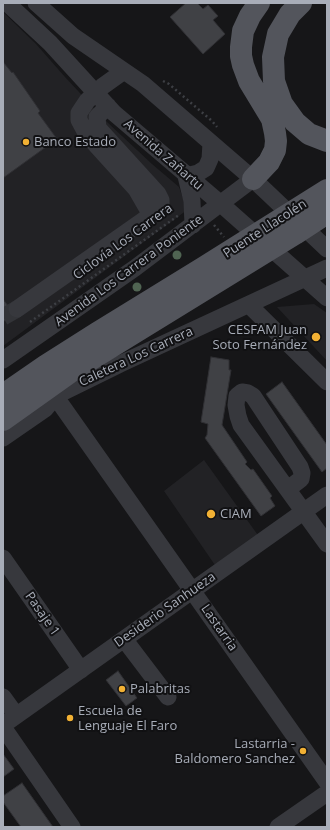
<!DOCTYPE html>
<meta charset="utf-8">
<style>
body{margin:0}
#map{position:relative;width:330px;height:830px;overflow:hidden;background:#161618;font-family:"Open Sans",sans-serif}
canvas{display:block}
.frame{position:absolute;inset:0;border:4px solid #a8adb8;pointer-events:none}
</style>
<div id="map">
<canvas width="330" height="830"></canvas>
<div class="frame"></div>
</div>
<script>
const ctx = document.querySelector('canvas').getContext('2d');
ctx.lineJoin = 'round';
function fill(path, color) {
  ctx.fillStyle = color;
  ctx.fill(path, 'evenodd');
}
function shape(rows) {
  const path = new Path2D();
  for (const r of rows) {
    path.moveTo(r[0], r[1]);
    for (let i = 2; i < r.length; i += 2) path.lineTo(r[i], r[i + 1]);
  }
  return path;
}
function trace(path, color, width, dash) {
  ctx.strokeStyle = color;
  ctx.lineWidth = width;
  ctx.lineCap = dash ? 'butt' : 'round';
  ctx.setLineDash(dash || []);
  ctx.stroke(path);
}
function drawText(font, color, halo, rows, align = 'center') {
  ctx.font = font + ' "Open Sans",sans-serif';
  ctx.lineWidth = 4;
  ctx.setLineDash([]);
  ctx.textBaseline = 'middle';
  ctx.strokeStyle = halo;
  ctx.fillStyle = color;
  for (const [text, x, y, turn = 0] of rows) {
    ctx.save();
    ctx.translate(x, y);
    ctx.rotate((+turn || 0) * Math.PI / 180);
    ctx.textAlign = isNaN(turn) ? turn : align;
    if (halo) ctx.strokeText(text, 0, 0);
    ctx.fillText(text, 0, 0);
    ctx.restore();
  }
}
const built = shape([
 [3,12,36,44,65,77,107,122,152,164,179,187,187,210,3,346],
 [314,304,327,313,327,361,277,307],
 [204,460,260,538,217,568,164,491]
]);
const building = shape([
 [186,3,197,3,203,9,208,5,218,16,213,20,225,34,203,54,170,17,186,3],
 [4,63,12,73,13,72,40,111,38,113,57,139,3,178,3,64,4,63],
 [3,299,13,313,3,322,3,299],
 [211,357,229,360,229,370,231,370,222,425,247,462,245,464,251,470,253,469,272,496,270,498,275,506,261,516,205,438,207,435,208,424,201,422,211,357],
 [282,382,327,445,327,468,322,472,266,394,282,382],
 [118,671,137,698,126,706,106,680,118,671],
 [3,754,14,769,3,777,3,754],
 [22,783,53,827,21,827,3,802,3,796,22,783]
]);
const minorTunnel = shape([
 [3,317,17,309]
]);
const path = shape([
 [163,81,169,84,212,121,217,127],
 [214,225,224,237],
 [30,322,179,215]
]);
const minor = shape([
 [7,3,50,43,114,113,221,204,327,298],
 [36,3,73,36,143,84,253,179,327,249],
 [124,71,103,86,87,101,79,113,79,120,87,135,136,189,151,215],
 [186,176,192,201,193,225],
 [186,176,198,173,206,168,210,159,211,143],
 [249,305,327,382],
 [17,309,151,215,161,205,161,200,158,194,98,128,97,117,108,106],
 [3,360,135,268,253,179],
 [55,396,327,782],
 [55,396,120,364,327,268],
 [3,438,45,409,50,403,55,396],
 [288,489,301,479,302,473,300,467,253,396,248,393,242,392,237,396,236,405,238,416,241,425,327,544],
 [3,558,81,670],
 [124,639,168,697],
 [3,697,16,715],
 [3,725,327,495],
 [3,727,72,827],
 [278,827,327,793]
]);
const major = shape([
 [301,3,290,14,278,34,273,57,274,81,282,104,295,122,309,134,327,141],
 [253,179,269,162,275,150,276,141,275,133,272,119,249,81,243,65,241,56,241,47,243,31,250,16,259,3],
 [3,395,45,366,97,333,203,268,327,190],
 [3,420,69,373,295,234,327,213]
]);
const trees = [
 [177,255],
 [137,287]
];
const markers = [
 [26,142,4,"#f2b134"],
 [316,337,5,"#f2b134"],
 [211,514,5,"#f2b134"],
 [122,689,4,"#f2b134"],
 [70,718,4,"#f2b134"],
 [303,751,4,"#f2b134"]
];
const poiNames = [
 ["Banco Estado",34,142],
 ["CESFAM Juan",307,330,"right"],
 ["Soto Fernández",307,345,"right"],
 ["CIAM",220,514],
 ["Palabritas",130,689],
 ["Escuela de",78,711],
 ["Lenguaje El Faro",78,726],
 ["Lastarria -",295,744,"right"],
 ["Baldomero Sanchez",295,759,"right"]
];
const streetNames = [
 ["Avenida Zañartu",163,155,41],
 ["Puente Llacolén",265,229,-33],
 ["Ciclovía Los Carrera",123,242,-36],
 ["Avenida Los Carrera Poniente",129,271,-36],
 ["Caletera Los Carrera",136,357,-25],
 ["Desiderio Sanhueza",165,610,-35],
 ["Pasaje 1",42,614,55],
 ["Lastarria",219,628,55]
];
fill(built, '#222225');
fill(building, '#404145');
trace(building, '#303034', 1);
trace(minorTunnel, '#333438', 17, [17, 8]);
trace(path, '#3d3f44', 2.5, [2, 3]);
trace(minor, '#37383d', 17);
trace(major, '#53555c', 22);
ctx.fillStyle = '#506452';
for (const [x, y] of trees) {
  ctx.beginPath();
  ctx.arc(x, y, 4.5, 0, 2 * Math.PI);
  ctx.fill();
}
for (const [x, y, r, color] of markers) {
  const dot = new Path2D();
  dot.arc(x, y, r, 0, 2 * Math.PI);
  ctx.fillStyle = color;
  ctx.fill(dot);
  trace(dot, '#111113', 1.5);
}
drawText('13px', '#a8adb8', '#111113', poiNames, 'left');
drawText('13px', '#a8adb8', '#111113', streetNames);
</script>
